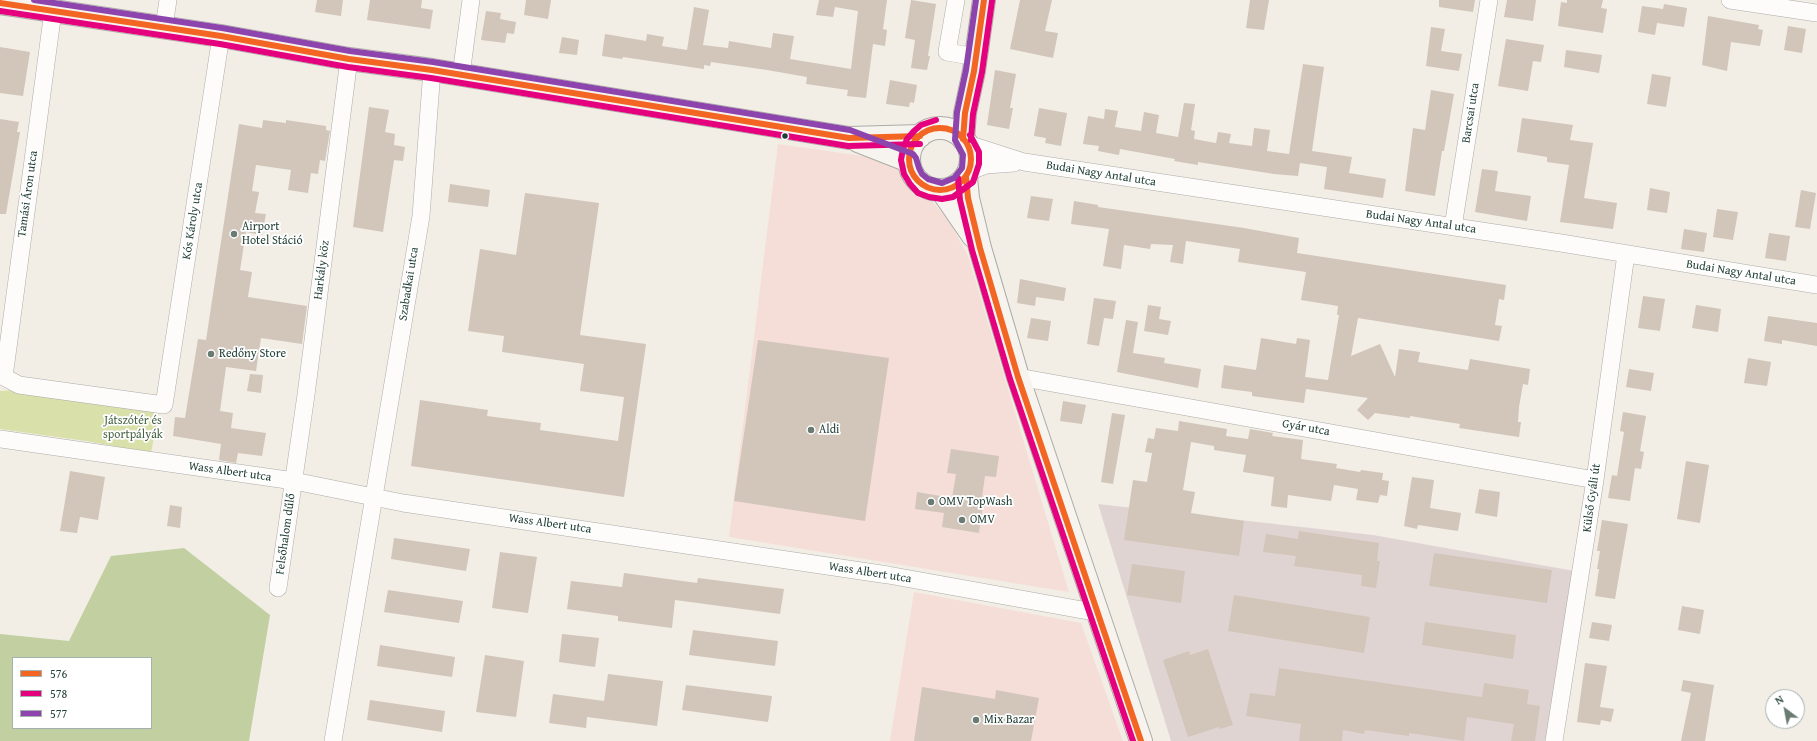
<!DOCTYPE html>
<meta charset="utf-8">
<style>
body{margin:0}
#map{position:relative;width:1817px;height:741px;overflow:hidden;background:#f2eee6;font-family:"Gentium Book Plus",serif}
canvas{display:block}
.legend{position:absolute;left:12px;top:657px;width:140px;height:72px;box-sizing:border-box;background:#fff;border:1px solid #a5b1ae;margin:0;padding:5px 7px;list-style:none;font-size:12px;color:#1f3d34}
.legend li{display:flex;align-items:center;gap:8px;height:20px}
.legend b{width:20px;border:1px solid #a5b1ae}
.north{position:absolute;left:1765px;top:689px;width:40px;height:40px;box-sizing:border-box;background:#fff;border:1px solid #a5b1ae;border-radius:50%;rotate:328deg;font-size:11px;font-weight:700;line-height:16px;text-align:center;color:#1f3d34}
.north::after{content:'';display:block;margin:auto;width:14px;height:18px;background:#697b72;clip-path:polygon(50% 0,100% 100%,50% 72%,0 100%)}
</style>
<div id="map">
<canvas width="1817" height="741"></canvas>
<ul class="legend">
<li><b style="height:5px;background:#f26522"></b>576</li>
<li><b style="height:5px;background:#e5007d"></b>578</li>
<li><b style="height:5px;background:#8e44ad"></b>577</li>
</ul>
<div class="north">N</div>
</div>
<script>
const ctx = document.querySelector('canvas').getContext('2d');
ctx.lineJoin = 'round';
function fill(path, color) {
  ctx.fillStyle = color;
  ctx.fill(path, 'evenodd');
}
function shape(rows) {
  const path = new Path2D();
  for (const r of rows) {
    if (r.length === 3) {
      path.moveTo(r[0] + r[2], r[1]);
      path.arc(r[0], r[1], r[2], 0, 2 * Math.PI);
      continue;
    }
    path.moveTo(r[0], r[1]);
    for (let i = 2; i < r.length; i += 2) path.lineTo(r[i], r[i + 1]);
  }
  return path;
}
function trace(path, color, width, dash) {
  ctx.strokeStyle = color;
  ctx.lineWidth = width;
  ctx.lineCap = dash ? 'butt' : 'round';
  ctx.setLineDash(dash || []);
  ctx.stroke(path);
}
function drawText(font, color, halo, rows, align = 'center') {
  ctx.font = font + ' "Gentium Book Plus",serif';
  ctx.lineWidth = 3.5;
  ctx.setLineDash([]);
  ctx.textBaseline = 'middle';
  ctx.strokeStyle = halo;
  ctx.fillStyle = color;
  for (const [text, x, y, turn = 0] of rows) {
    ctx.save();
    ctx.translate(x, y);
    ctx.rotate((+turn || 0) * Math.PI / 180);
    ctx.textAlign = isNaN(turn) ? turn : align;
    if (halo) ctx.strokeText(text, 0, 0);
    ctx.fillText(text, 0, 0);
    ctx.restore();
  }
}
const built = shape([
 [778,144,891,160,909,185,931,200,949,221,968,256,1069,592,729,537],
 [914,592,1081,623,1123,741,890,741]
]);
const industrial = shape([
 [1098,504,1373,535,1580,572,1556,741,1171,741]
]);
const green = shape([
 [18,390,159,410,151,453,86,441,0,429,0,391]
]);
const forest = shape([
 [184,548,270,615,249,741,0,741,0,634,69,641,111,556],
 [13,658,151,658,151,728,13,728]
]);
const building = shape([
 [317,0,343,0,341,16,315,12],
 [370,0,422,0,421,8,433,10,430,29,367,20],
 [526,0,551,0,548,19,524,15],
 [819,0,887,0,883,29,887,30,885,46,873,44,866,98,847,96,848,90,806,84,807,77,767,70,711,62,710,66,704,65,704,69,623,57,622,59,602,56,605,34,646,41,647,34,664,37,662,46,687,50,694,7,709,10,703,45,728,48,729,41,771,48,773,33,794,36,790,59,851,69,858,11,835,7,833,17,816,15],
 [911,0,936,4,928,56,930,56,927,70,911,68,915,40,905,38],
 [1020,0,1052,0,1045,31,1058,33,1053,58,1010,49],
 [1250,0,1269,0,1264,30,1246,28],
 [1439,0,1475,0,1473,12,1439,7],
 [1507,0,1536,0,1533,21,1504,17],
 [1567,0,1603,0,1601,8,1607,9,1603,33,1558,26,1561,2,1567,3],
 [1664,4,1687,8,1684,27,1657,23,1655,35,1638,32,1642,6,1663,9],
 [486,11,501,13,500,19,516,22,514,34,507,33,505,43,481,40],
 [1708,16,1759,25,1758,29,1763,30,1760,46,1731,42,1727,71,1702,65],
 [1788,26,1806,29,1802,53,1784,50],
 [1431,27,1445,29,1441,51,1462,54,1459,71,1426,66],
 [562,37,579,40,577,55,559,53],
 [1506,39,1544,45,1541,62,1533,61,1528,91,1498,86],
 [0,47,30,52,23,96,0,93],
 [1566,50,1602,55,1599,73,1564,67],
 [1303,64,1324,67,1312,151,1352,157,1349,173,1386,179,1383,198,1324,189,1327,167,1300,163,1298,176,1274,174,1198,162,1198,165,1174,161,1175,159,1120,149,1119,155,1098,151,1099,146,1083,144,1088,116,1104,119,1105,109,1118,111,1115,127,1141,131,1144,112,1159,115,1156,133,1178,137,1184,103,1195,104,1191,130,1195,131,1194,139,1216,143,1218,132,1231,134,1229,143,1252,146,1254,128,1270,130,1267,151,1289,154],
 [995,70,1016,74,1010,108,1013,108,1009,129,987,125],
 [1652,74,1671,77,1666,107,1647,104],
 [890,80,917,85,914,103,910,102,909,107,886,104],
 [1431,90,1454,94,1444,151,1442,151,1435,196,1405,191,1413,128,1425,130],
 [369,107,389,110,385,132,395,134,394,145,405,147,403,161,394,160,383,232,353,227],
 [1039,108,1067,113,1061,146,1045,143,1046,138,1034,136],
 [1522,118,1573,125,1570,140,1593,143,1584,198,1617,203,1613,229,1560,222,1569,165,1547,162,1547,157,1517,152],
 [0,119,19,122,17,132,20,132,6,214,0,214],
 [263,120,286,123,286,120,326,126,326,130,330,131,325,161,320,160,318,174,311,173,308,193,288,190,291,170,256,165,252,191,259,192,255,213,266,214,262,235,246,232,240,270,252,272,248,297,307,306,302,344,261,338,256,371,226,367,220,411,233,413,231,428,266,433,262,456,238,453,236,463,219,460,221,444,173,436,175,417,185,418,198,339,206,340,239,124,262,128],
 [1482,169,1498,171,1495,191,1531,196,1527,221,1475,212],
 [450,184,490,190,488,207,448,202],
 [1650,188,1670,192,1667,213,1647,210],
 [1801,190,1816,193,1810,229,1795,227],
 [525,193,599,203,580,335,646,344,624,497,411,466,420,400,488,410,487,416,541,423,540,430,618,441,624,397,580,391,584,364,502,352,504,336,468,331,480,249,516,255],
 [1031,196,1053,199,1049,221,1027,218],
 [1074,201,1098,205,1098,207,1244,228,1299,238,1297,253,1506,285,1504,300,1499,299,1495,325,1502,326,1499,341,1358,318,1351,356,1380,344,1395,377,1399,349,1420,352,1418,362,1468,370,1470,359,1530,369,1528,385,1523,384,1519,407,1518,422,1521,422,1519,437,1459,428,1460,424,1410,416,1410,418,1375,413,1368,420,1357,410,1368,398,1306,389,1304,403,1252,396,1252,392,1221,388,1224,365,1256,370,1261,338,1296,344,1297,338,1310,340,1305,377,1328,380,1339,315,1337,315,1338,306,1301,300,1306,272,1238,262,1240,249,1186,241,1183,264,1170,262,1173,245,1151,244,1150,249,1124,245,1121,269,1103,266,1109,229,1071,224],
 [1717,209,1738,212,1733,240,1713,237],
 [1684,229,1707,233,1704,252,1681,249],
 [1769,233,1790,236,1786,261,1765,258],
 [1020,279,1066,288,1064,301,1036,297,1035,306,1017,303],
 [1643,296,1665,299,1660,331,1638,328],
 [1094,298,1116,301,1113,319,1104,318,1099,346,1087,344],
 [1148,305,1161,307,1159,319,1171,321,1168,335,1144,331],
 [1696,305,1721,309,1718,332,1692,328],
 [1768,316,1817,323,1817,346,1782,340,1782,344,1764,341],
 [1031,318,1051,321,1048,341,1027,338],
 [1126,320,1138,322,1133,353,1165,358,1164,363,1201,369,1198,388,1117,372],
 [758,340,889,358,865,521,734,501],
 [1748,358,1771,362,1767,386,1744,383],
 [1629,369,1654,373,1651,391,1626,387],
 [250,374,263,375,261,393,247,391],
 [1063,401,1086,405,1082,424,1060,421],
 [1623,412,1646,416,1640,451,1644,452,1641,469,1635,468,1630,501,1608,498,1612,475,1617,476,1624,432,1620,431],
 [1112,413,1125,415,1113,484,1101,482],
 [1179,421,1227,429,1226,436,1248,439,1250,429,1273,433,1272,436,1303,440,1301,459,1337,464,1336,468,1360,472,1361,470,1383,473,1382,480,1389,481,1387,496,1380,495,1378,503,1356,500,1358,489,1334,485,1331,501,1288,495,1287,508,1271,506,1274,477,1243,472,1246,455,1214,450,1214,446,1191,442,1183,490,1195,492,1191,513,1244,521,1239,556,1124,540,1133,480,1147,482,1152,453,1145,452,1148,438,1154,439,1156,428,1178,431],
 [951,449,999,456,996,477,985,476,981,504,983,504,979,533,942,527,944,513,915,509,917,492,952,498,956,474,947,473],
 [1686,461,1709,465,1700,523,1677,519],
 [70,471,105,477,98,520,80,517,77,533,60,531],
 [1412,477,1434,480,1430,508,1461,513,1458,531,1418,525,1417,529,1404,526],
 [1479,489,1500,492,1497,517,1475,513],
 [170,505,182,507,180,528,167,526],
 [1602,520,1628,524,1615,599,1595,596,1599,569,1597,569,1600,551,1597,551],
 [1299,531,1379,543,1377,561,1380,561,1376,588,1361,586,1362,575,1294,566,1296,556,1263,552,1266,534,1298,539],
 [394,538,470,549,466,571,391,559],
 [500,552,537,557,528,613,492,608],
 [1434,553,1552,570,1547,603,1429,586],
 [1132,564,1185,571,1181,603,1127,595],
 [624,573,697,583,698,578,784,589,780,614,675,600,672,628,618,621,618,616,567,609,571,581,622,587],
 [388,590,463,601,459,623,384,612],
 [1234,595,1370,617,1364,653,1228,631],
 [1682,606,1704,610,1700,634,1678,630],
 [1425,622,1516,635,1513,659,1422,645],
 [1592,622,1612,625,1609,641,1589,638],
 [693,630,778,641,775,666,689,655],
 [562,634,599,638,595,667,559,662],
 [380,645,455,657,452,677,377,666],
 [1208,649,1233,725,1220,729,1219,727,1188,737,1163,660,1189,651,1190,655],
 [485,655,524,661,516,717,476,712],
 [1585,663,1607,666,1600,707,1614,709,1611,722,1601,720,1600,725,1577,722],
 [1279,668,1482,697,1484,683,1529,690,1527,704,1540,706,1535,741,1511,741,1514,724,1467,717,1464,741,1409,733,1409,736,1365,730,1364,734,1343,730,1342,741,1299,741,1301,724,1246,716,1250,693,1275,696],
 [608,674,663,681,657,726,587,717,586,728,549,723,553,694,604,701],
 [1683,680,1714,685,1705,741,1681,741,1691,693,1681,691],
 [686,685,772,696,768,722,682,710],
 [922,687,995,699,996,690,1039,698,1031,741,914,741],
 [370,700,445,711,442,732,367,720]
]);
const street = shape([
 [956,0,947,52,976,57],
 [1730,0,1817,13],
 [53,11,4,377,19,385,164,405,221,36],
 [164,27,168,0],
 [461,75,471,0],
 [968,144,1024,162,1561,243,1817,285],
 [970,171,986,165,1014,163],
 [1453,227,1489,0],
 [1018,377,1595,480],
 [0,439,294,481,403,503,888,575,1099,613],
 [278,588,306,395,349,59],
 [333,741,421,216,432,70],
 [1554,741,1595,480,1626,254]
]);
const secondary = shape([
 [0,3,221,36,349,59,432,70,849,138,920,136],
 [940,159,31],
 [963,139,965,113,974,71,984,0],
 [858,141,909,161],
 [966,177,968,198,980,248,1018,377,1141,741],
 [942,191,973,236]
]);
const bus1 = shape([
 [0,3,221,36,349,59,432,70,849,138,920,136],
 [940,159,31],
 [963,139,965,113,974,71,984,0],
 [966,177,968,198,980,248,1018,377,1141,741]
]);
const bus2 = shape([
 [0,11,220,44,348,67,431,78,848,146,920,144],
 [936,120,921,125,914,131,907,139,903,149,901,160,904,174,910,184,918,193,929,197,942,199,953,197,973,182,979,164,979,152,970,135],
 [971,140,973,114,982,72,992,1],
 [958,178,960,200,972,250,1010,379,1133,741]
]);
const bus3 = shape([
 [34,0,222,28,350,51,433,62,850,130,913,154,916,158,919,168,922,174,928,179,942,183,954,178,962,168,963,155,955,140,957,112,966,70,976,0]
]);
const markers = [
 [785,136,3.5,"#1f3d34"],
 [234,234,4,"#697b72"],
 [211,354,4,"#697b72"],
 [811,430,4,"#697b72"],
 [931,502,4,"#697b72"],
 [962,520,4,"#697b72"],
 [976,720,4,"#697b72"]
];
const streetNames = [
 ["Barcsai utca",1471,113,-81],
 ["Budai Nagy Antal utca",1101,174,9],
 ["Tamási Áron utca",28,194,-82],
 ["Kós Károly utca",193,221,-81],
 ["Budai Nagy Antal utca",1421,222,8],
 ["Harkály köz",322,270,-83],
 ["Budai Nagy Antal utca",1741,273,9],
 ["Szabadkai utca",409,284,-81],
 ["Gyár utca",1306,428,10],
 ["Wass Albert utca",230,472,8],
 ["Külső Gyáli út",1592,498,-82],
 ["Wass Albert utca",550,524,8],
 ["Felsőhalom dűlő",286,534,-82],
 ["Wass Albert utca",870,573,9]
];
const poiNames = [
 ["Airport",242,227],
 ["Hotel Stáció",242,241],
 ["Redőny Store",219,354],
 ["Aldi",819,430],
 ["OMV TopWash",939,502],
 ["OMV",970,520],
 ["Mix Bazar",984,720]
];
const parkNames = [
 ["Játszótér és",133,421],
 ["sportpályák",133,435]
];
fill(built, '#f5ded8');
fill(industrial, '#e0d4d3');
fill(green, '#d9e0aa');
fill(forest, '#c2cfa1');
fill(building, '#d2c5b9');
trace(street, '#abaca6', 18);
trace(secondary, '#abaca6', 24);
trace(street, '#fdfcfb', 17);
trace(secondary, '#f7f3ee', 22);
trace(bus1, '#f26522', 6);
trace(bus2, '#e5007d', 6);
trace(bus3, '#8e44ad', 6);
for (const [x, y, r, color] of markers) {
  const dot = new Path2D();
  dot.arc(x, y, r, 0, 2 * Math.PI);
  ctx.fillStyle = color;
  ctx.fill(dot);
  trace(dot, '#fff', 1.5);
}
drawText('12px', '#1f3d34', '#fff', streetNames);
drawText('12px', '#1f3d34', '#fff', poiNames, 'left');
drawText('12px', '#486345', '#fff', parkNames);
</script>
